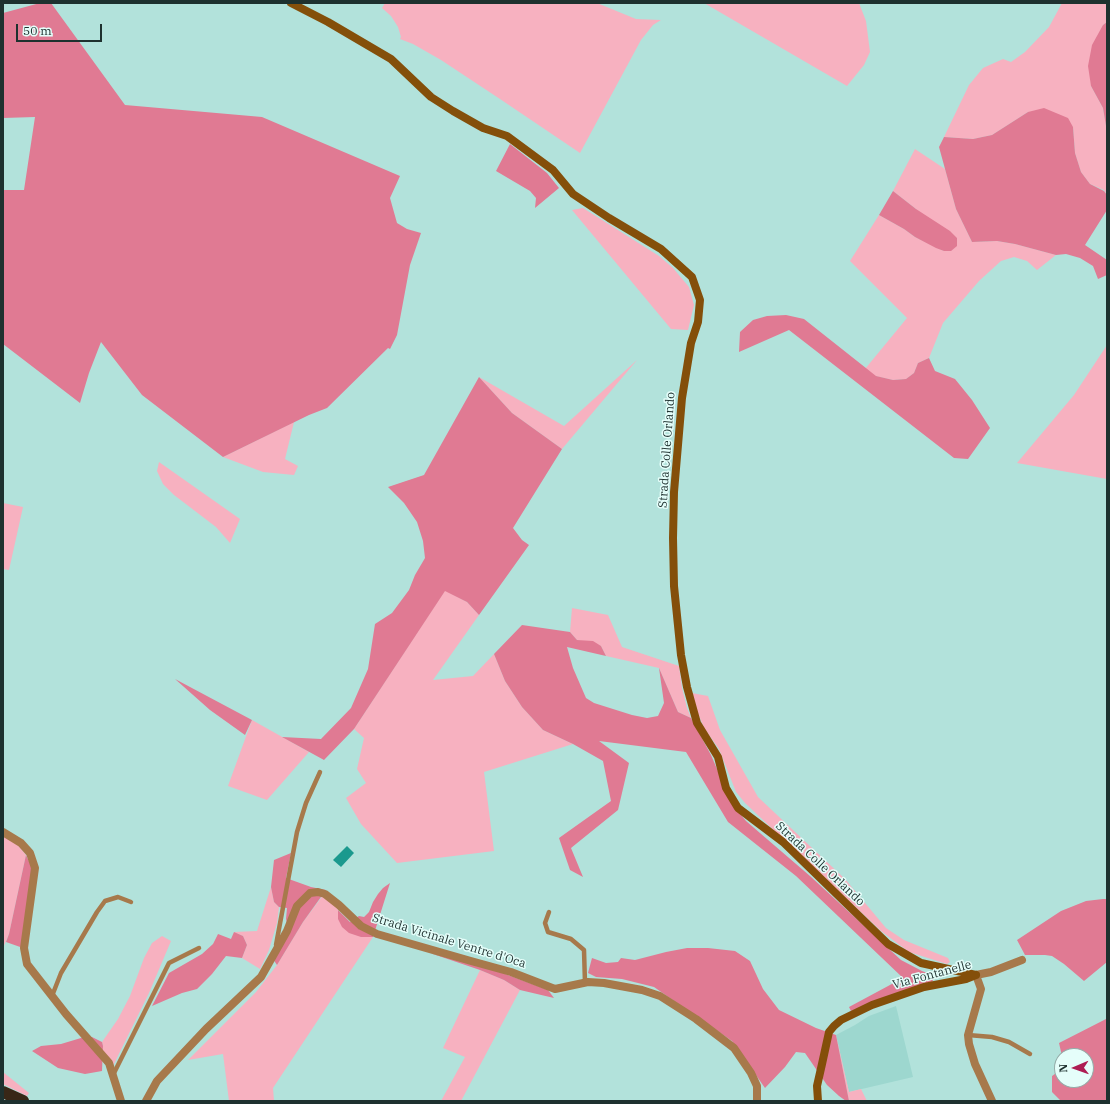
<!DOCTYPE html>
<style>
body{margin:0}
#map{position:relative;width:1110px;height:1104px;overflow:hidden;background:#b2e2db;font-family:"IBM Plex Serif",serif}
canvas{display:block}
.frame{position:absolute;inset:0;border:4px solid #1e312f;pointer-events:none}
.north{position:absolute;left:1054px;top:1048px;width:40px;height:40px;box-sizing:border-box;background:#e5fefa;border:1px solid #95aca9;border-radius:50%;rotate:268deg;font-size:11px;font-weight:700;line-height:16px;text-align:center;color:#1e312f}
.north::after{content:'';display:block;margin:auto;width:14px;height:18px;background:#ad1d53;clip-path:polygon(50% 0,100% 100%,50% 72%,0 100%)}
.scale{position:absolute;left:16px;top:24px;width:86px;height:18px;box-sizing:border-box;border:2px solid #1e312f;border-top:0;padding-left:5px;font-size:12px;line-height:14px;white-space:nowrap;color:#1e312f;-webkit-text-stroke:3px #e5fefa;paint-order:stroke}
</style>
<div id="map">
<canvas width="1110" height="1104"></canvas>
<div class="frame"></div>
<div class="north">N</div>
<div class="scale">50 m</div>
</div>
<script>
const ctx = document.querySelector('canvas').getContext('2d');
ctx.lineJoin = 'round';
function fill(path, color) {
  ctx.fillStyle = color;
  ctx.fill(path, 'evenodd');
}
function shape(rows) {
  const path = new Path2D();
  for (const r of rows) {
    path.moveTo(r[0], r[1]);
    for (let i = 2; i < r.length; i += 2) path.lineTo(r[i], r[i + 1]);
  }
  return path;
}
function trace(path, color, width, dash) {
  ctx.strokeStyle = color;
  ctx.lineWidth = width;
  ctx.lineCap = dash ? 'butt' : 'round';
  ctx.setLineDash(dash || []);
  ctx.stroke(path);
}
function drawText(font, color, halo, rows, align = 'center') {
  ctx.font = font + ' "IBM Plex Serif",serif';
  ctx.lineWidth = 3;
  ctx.setLineDash([]);
  ctx.textBaseline = 'middle';
  ctx.strokeStyle = halo;
  ctx.fillStyle = color;
  for (const [text, x, y, turn = 0] of rows) {
    ctx.save();
    ctx.translate(x, y);
    ctx.rotate((+turn || 0) * Math.PI / 180);
    ctx.textAlign = isNaN(turn) ? turn : align;
    if (halo) ctx.strokeText(text, 0, 0);
    ctx.fillText(text, 0, 0);
    ctx.restore();
  }
}
const built = shape([
 [896,1006,913,1077,849,1092,836,1035,855,1025,869,1016]
]);
const green = shape([
 [385,3,597,3,636,19,661,20,653,25,641,40,580,153,500,99,441,60,413,44,400,39,401,37,398,27,391,16,382,8],
 [704,3,859,3,866,21,870,52,864,65,847,86],
 [1062,3,1107,3,1107,22,1103,25,1091,86,1103,108,1107,132,1107,195,1104,190,1090,184,1081,172,1075,153,1073,127,1028,112,992,135,973,139,944,137,969,85,983,68,1003,59,1011,62,1025,52,1049,27],
 [915,149,945,169,956,209,972,242,997,241,1015,244,1056,255,1037,270,1027,261,1014,257,1001,261,979,281,943,323,929,358,918,363,914,373,906,379,893,380,875,376,865,369,907,318,850,261,879,215,904,229,915,237,944,251,916,209,893,191],
 [583,208,659,256,673,268,689,287,694,305,688,330,671,329,572,210],
 [1107,345,1107,479,1017,463,1074,395],
 [637,360,562,449,512,413,479,377,564,426],
 [294,422,285,459,298,466,294,475,263,472,223,457],
 [159,462,240,519,230,543,216,527,174,495,163,484,157,471],
 [3,503,23,507,9,570,3,569],
 [445,590,467,602,479,615,433,680,473,676,494,654,505,681,522,707,543,730,573,744,484,772,494,851,397,863,361,824,346,798,366,783,357,769,364,738,354,729],
 [572,608,608,615,622,647,679,666,682,688,687,708,691,718,678,712,659,668,606,656,601,646,577,640,570,632],
 [692,693,708,696,720,730,758,797,845,879,886,928,904,940,948,958,950,962,947,964,909,952,881,931,745,803,736,792,719,749,704,728,697,711],
 [252,720,309,752,267,800,228,786],
 [3,833,12,838,26,855,9,934,3,948],
 [271,887,274,902,279,907,277,923,269,950,260,969,242,958,247,945,243,936,234,932,257,931],
 [324,894,335,904,338,910,338,919,361,937,373,937,273,1088,274,1101,229,1101,223,1054,188,1060,256,992,277,965,303,922],
 [162,936,171,941,149,993,112,1068,103,1054,103,1046,102,1042,118,1019,130,996,144,958,152,943],
 [480,970,504,980,520,990,461,1101,441,1101,465,1057,443,1048],
 [836,1035,849,1092,861,1089,867,1101,849,1101],
 [3,1072,29,1093,27,1096,3,1084]
]);
const forest = shape([
 [40,3,51,3,125,105,262,117,400,176,390,198,397,223,407,229,421,233,410,265,397,335,390,349,388,348,327,408,309,415,223,457,142,395,101,342,89,373,80,403,3,344,3,190,24,190,35,117,3,118,3,13],
 [1107,22,1107,132,1103,108,1091,86,1088,66,1092,45,1103,25],
 [1044,108,1068,118,1073,127,1075,153,1081,172,1090,184,1104,191,1107,195,1107,210,1085,245,1107,260,1107,275,1098,279,1093,266,1080,258,1066,254,1056,255,1015,244,997,241,972,242,956,209,939,147,944,137,973,139,992,135,1028,112],
 [510,144,547,173,559,188,535,208,536,198,530,191,496,171],
 [893,191,916,209,950,231,957,238,957,246,951,251,944,251,936,248,915,237,904,229,879,215],
 [786,315,804,319,876,376,893,380,906,379,914,373,918,363,929,358,935,371,955,379,972,400,990,428,968,459,954,458,789,330,739,352,740,332,753,320,767,316],
 [479,377,512,413,562,449,513,528,522,540,529,545,479,615,467,602,445,591,354,729,324,760,282,737,321,739,351,708,368,669,375,624,392,613,409,590,415,575,425,558,423,541,417,522,404,503,388,487,424,475],
 [522,625,570,632,577,640,593,641,601,646,606,656,567,647,573,668,586,698,594,703,632,715,647,718,658,716,664,703,659,668,678,712,691,718,711,755,732,804,746,821,810,876,901,960,922,971,935,976,932,982,851,1011,849,1007,903,978,796,876,728,822,686,752,599,741,629,763,618,810,571,848,583,877,570,870,559,838,611,801,603,761,573,744,543,730,522,707,505,681,494,654],
 [175,679,252,720,245,735,210,710],
 [291,853,286,878,311,887,326,890,303,922,277,965,273,959,289,932,286,919,287,908,279,907,274,902,271,887,274,860],
 [26,855,32,868,23,948,6,942,9,934],
 [390,883,373,937,361,937,349,933,342,927,338,919,338,910,350,922,359,916,364,917,369,912,373,902,378,894,383,888],
 [1103,899,1107,899,1107,962,1084,981,1064,964,1052,956,1045,955,1025,955,1017,940,1061,911,1086,901],
 [234,932,243,936,247,945,242,958,226,956,212,974,197,989,182,993,152,1006,169,973,202,954,213,944,218,934,231,939],
 [687,948,708,948,735,951,750,961,763,989,779,1010,816,1028,836,1035,849,1101,846,1101,839,1096,827,1085,805,1053,796,1052,785,1067,765,1088,732,1041,654,987,622,979,596,977,588,973,592,958,606,963,618,962,621,958,635,960,666,952],
 [430,953,492,969,548,990,554,998,520,990,504,980,480,970],
 [1106,1019,1107,1101,1061,1101,1052,1092,1052,1076,1062,1069,1062,1080,1086,1080,1086,1056,1062,1056,1059,1043],
 [92,1037,102,1042,103,1046,102,1071,85,1074,58,1068,32,1051,41,1046,61,1044,81,1038]
]);
const water = shape([
 [347,846,354,853,341,867,333,860]
]);
const lane = shape([
 [549,912,545,923,548,932,571,939,584,950,585,983],
 [276,945,297,832,306,803,320,772],
 [52,996,61,973,97,912,105,901,118,897,131,902],
 [968,1035,992,1037,1009,1042,1030,1054],
 [113,1075,169,963,199,948]
]);
const street = shape([
 [3,832,21,843,30,853,35,868,24,948,27,964,66,1014,109,1063,121,1101],
 [146,1101,157,1081,206,1029,261,977,287,931,297,906,310,893,318,892,325,894,339,905,361,926,377,934,471,961,511,972,555,989,588,982,604,983,642,990,660,996,696,1019,734,1048,751,1073,757,1086,757,1101],
 [992,1101,975,1064,969,1044,968,1035,981,989,976,975,991,972,1022,960]
]);
const secondary = shape([
 [291,3,328,22,391,59,431,97,453,111,483,128,507,136,553,170,573,194,609,218,661,249,692,277,700,300,698,322,691,343,682,398,674,492,673,538,674,586,681,655,687,687,697,723,718,757,726,788,738,808,783,842,888,944,921,963,976,975],
 [818,1101,817,1086,822,1064,829,1032,834,1026,841,1020,872,1005,924,987,966,979,976,975]
]);
const highway = shape([
 [3,1092,23,1101]
]);
const streetNames = [
 ["Strada Colle Orlando",667,450,-86],
 ["Strada Colle Orlando",820,864,43],
 ["Strada Vicinale Ventre d'Oca",449,941,17],
 ["Via Fontanelle",932,975,-15]
];
fill(built, '#9dd7cf');
fill(green, '#f7b1c0');
fill(forest, '#e07a93');
fill(water, '#1b998e');
trace(lane, '#a7794b', 4.5);
trace(street, '#a7794b', 8);
trace(secondary, '#844f0a', 8);
trace(highway, '#382717', 12);
drawText('12px', '#1e312f', '#e5fefa', streetNames);
</script>
